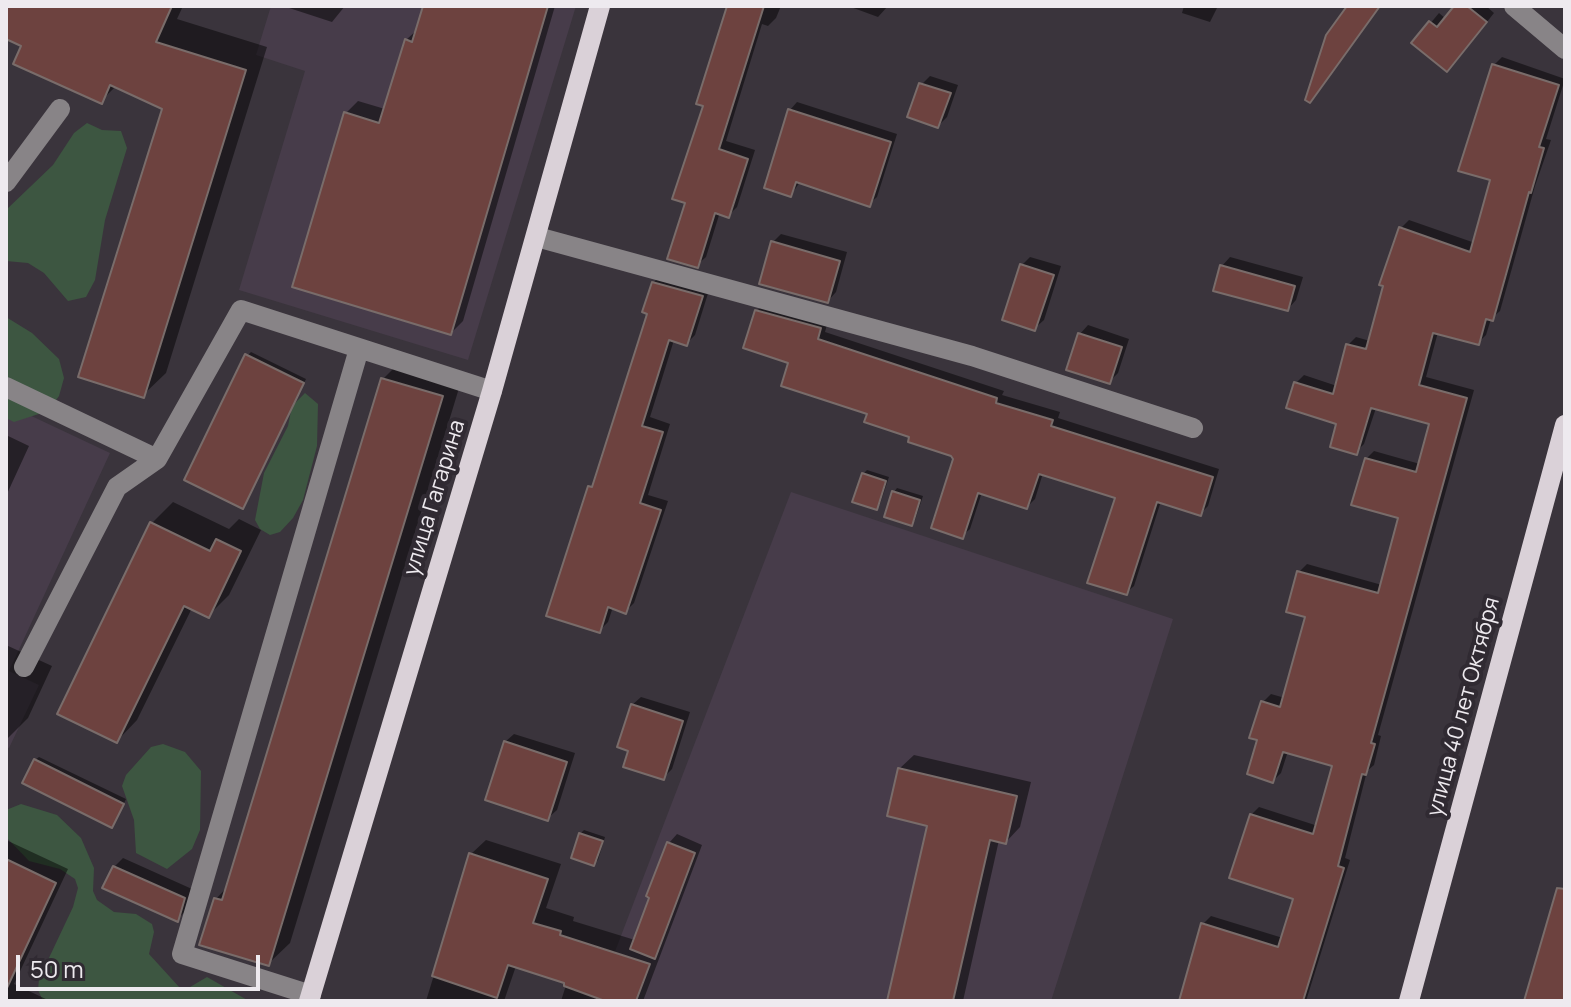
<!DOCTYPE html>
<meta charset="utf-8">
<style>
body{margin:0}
#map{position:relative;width:1571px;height:1007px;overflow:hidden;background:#3a343c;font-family:Manrope,sans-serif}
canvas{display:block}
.frame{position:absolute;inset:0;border:8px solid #eeeaef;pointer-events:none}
.scale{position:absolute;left:16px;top:955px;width:244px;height:36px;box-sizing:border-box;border:4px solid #eeeaef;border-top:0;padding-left:10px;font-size:24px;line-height:28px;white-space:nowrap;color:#eeeaef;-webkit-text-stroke:6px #302a32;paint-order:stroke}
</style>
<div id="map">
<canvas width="1571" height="1007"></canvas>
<div class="frame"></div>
<div class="scale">50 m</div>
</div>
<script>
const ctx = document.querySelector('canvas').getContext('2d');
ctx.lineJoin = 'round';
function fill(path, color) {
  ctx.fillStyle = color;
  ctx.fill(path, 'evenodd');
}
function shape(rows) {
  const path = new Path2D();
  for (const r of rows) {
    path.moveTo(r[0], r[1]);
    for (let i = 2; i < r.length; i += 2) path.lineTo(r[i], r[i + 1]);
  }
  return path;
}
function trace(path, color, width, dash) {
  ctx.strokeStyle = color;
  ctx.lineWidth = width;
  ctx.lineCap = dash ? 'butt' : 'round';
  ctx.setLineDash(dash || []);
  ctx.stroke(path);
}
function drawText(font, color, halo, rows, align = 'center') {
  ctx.font = font + ' Manrope,sans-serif';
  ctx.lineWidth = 8;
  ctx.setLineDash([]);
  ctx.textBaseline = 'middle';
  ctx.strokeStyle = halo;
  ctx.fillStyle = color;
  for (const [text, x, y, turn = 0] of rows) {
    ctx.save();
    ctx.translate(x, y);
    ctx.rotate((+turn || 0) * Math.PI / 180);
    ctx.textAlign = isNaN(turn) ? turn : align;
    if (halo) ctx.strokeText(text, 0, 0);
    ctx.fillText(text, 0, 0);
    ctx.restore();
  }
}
const built = shape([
 [271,6,576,6,468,360,239,290,305,71,256,55],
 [6,404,110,453,9,671,39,685,9,748,6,747],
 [791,492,1173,619,1051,1001,596,1001]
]);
const green = shape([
 [87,123,102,130,121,131,127,148,105,220,95,280,86,297,68,301,44,273,28,263,6,261,6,210,53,165,74,133],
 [6,317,32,333,59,359,64,378,59,396,48,411,14,422,6,418],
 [305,393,318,404,317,446,303,500,293,518,280,532,270,535,260,529,255,520,264,473,288,426,292,406],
 [163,744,185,752,201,771,200,830,192,849,167,869,136,853,134,820,122,786,126,775,151,747],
 [21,804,57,815,81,838,94,868,93,891,97,900,114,912,136,914,152,924,154,932,149,954,180,988,190,987,207,977,249,1001,43,1001,38,990,39,979,73,907,78,888,75,879,60,869,29,861,6,837,6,810]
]);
const shadow = shape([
 [6,6,183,6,177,19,267,47,166,373,143,395,164,108,116,86,101,101,24,45,6,37],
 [283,6,345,6,332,22],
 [425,6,555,6,463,321,451,333,346,113,358,101,385,109,406,40,419,28],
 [726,6,781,6,776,18,768,26,762,24,726,141,755,150,737,207,729,215,720,212,706,257,697,265,687,202],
 [848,6,888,6,878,17],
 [1184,6,1218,6,1210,22,1182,13],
 [1456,6,1486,6,1494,13,1456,61,1414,43,1439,13,1446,19],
 [1502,57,1565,79,1546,139,1551,140,1535,186,1500,311,1491,319,1486,335,1478,343,1438,332,1426,377,1474,390,1378,735,1381,736,1374,765,1367,771,1345,858,1350,860,1306,1001,1181,1001,1203,924,1211,916,1283,938,1295,897,1251,815,1259,807,1318,826,1334,764,1288,751,1281,773,1273,781,1260,739,1263,702,1271,694,1285,698,1308,615,1299,572,1307,564,1382,585,1401,517,1366,459,1374,451,1420,464,1432,423,1376,408,1364,444,1356,452,1339,423,1296,383,1304,375,1337,386,1348,345,1356,337,1370,341,1401,228,1409,220,1475,243,1492,179,1494,65],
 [930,76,958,85,947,117,938,126,921,85],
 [797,102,897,134,877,197,869,204,800,182,791,195,790,110],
 [781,234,847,252,836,292,828,301,773,242],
 [1030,257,1061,266,1044,320,1035,328,1022,265],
 [1230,257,1303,277,1296,300,1288,309,1222,266],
 [662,274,710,287,695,335,686,344,674,340,650,417,670,424,648,495,668,501,634,603,626,611,613,607,608,622,599,631,590,487,595,482,649,313,653,283],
 [765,303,828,321,825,332,1004,391,1002,395,1060,412,1058,418,1219,469,1208,506,1201,513,1161,501,1134,586,1126,593,1117,497,1043,473,1035,499,1027,507,982,492,970,529,962,536,956,457,869,413,791,362,757,311],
 [1088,325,1129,339,1118,373,1109,382,1080,334],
 [251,352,306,379,242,506,247,356],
 [405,357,463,375,290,943,268,964,216,899,228,886,383,379],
 [6,435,29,446,6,496],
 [867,470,889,477,880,504,876,507,863,474],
 [897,488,923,496,915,520,912,524,894,492],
 [173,502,229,529,239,519,261,530,229,595,208,616,192,608,137,720,117,741,152,523],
 [6,645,52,666,28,718,7,739],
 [641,697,690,712,672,769,663,778,631,750,632,705],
 [514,734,575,753,557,810,548,818,505,742],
 [914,755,1031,782,1020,827,1006,842,999,840,963,1001,889,1001,930,824,899,769],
 [39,757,126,799,115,822,112,826,35,760],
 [584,830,605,837,598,860,594,863,580,834],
 [677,834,702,845,643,1001,561,1001,567,982,516,966,504,1001,426,1001,471,854,486,840,561,864,546,908,574,917,573,921,635,940,669,843],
 [6,840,68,869,14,984,50,1001,6,1001],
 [123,858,192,889,186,911,177,919,114,867]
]);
const building = shape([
 [6,6,172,6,156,42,246,70,144,398,78,377,162,109,110,85,102,104,13,64,21,46,6,39,6,6],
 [423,6,548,6,451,335,292,287,344,112,379,123,405,39,412,42,423,6],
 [727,6,764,6,719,149,748,159,729,218,715,213,698,268,667,259,685,203,672,199,703,106,696,104,727,6],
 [1347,6,1380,6,1310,103,1305,100,1326,35,1347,6],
 [1454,6,1467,6,1487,22,1447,72,1411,43,1429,21,1437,27,1454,6],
 [1492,64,1559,85,1539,147,1544,148,1531,193,1529,192,1493,321,1486,319,1479,345,1433,333,1419,385,1467,398,1371,743,1375,744,1366,775,1362,774,1338,866,1344,868,1303,1001,1179,1001,1201,923,1278,947,1293,899,1229,878,1250,814,1313,834,1332,766,1283,752,1273,783,1247,774,1257,740,1249,738,1261,701,1280,707,1305,617,1286,612,1297,571,1378,593,1398,518,1351,505,1365,458,1416,472,1429,424,1371,408,1357,455,1330,447,1336,424,1286,408,1294,382,1333,394,1346,344,1366,349,1383,286,1379,285,1399,227,1470,252,1490,180,1458,171,1492,64],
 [919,83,951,93,938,128,907,117,919,83],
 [788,109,891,142,870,207,796,182,791,197,764,188,788,109],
 [771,241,840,261,828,303,759,284,771,241],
 [1020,264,1054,275,1035,331,1002,320,1020,264],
 [1220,265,1295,286,1288,311,1213,291,1220,265],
 [652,282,703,296,687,346,669,340,642,426,663,432,640,503,661,510,626,614,608,607,600,633,546,616,588,486,592,487,647,314,642,312,652,282],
 [755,310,821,328,818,339,997,398,996,403,1053,420,1051,426,1213,477,1201,516,1157,502,1127,595,1087,583,1115,498,1039,474,1027,509,978,493,963,539,931,528,953,459,951,456,908,442,909,437,864,422,867,414,781,386,788,363,743,348,755,310],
 [1078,333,1122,347,1110,384,1066,370,1078,333],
 [245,354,304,383,243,509,184,480,245,354],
 [381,378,443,396,269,966,199,945,214,898,222,900,381,378],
 [862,473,886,481,877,510,852,502,862,473],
 [892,491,920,500,912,526,884,517,892,491],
 [150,522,210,551,216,539,241,551,209,618,184,606,117,743,57,714,150,522],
 [631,704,683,721,664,780,623,767,628,751,617,747,631,704],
 [504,741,567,762,548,821,485,800,504,741],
 [34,759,124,804,112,828,22,783,34,759],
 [898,768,1017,796,1006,844,990,840,953,1001,887,1001,927,826,887,816,898,768],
 [579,833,603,841,594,866,571,858,579,833],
 [667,842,695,853,655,959,630,949,649,898,646,896,667,842],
 [469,853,548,879,533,923,561,931,560,935,650,964,636,1001,605,1001,564,986,564,983,508,965,497,998,432,976,469,853],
 [6,859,56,883,6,990,6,859],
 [113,866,185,898,178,922,102,888,113,866],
 [1557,888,1565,889,1565,1001,1524,1001,1557,888]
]);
const minor = shape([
 [1514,6,1565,49],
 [6,182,60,109],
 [537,237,972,356,1193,428],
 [6,387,157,459],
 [24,667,117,487,157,459,241,310,492,391],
 [311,995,182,954,359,349]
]);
const major = shape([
 [309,1001,492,391,600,6],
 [1409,1001,1565,425]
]);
const streetNames = [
 ["улица Гагарина",435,498,-73],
 ["улица 40 лет Октября",1464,707,-75]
];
fill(built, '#473c4a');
fill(green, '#3d5641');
fill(shadow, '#0007');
fill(building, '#6d423f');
trace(building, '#796c6a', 2);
trace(minor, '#888487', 20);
trace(major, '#dad1d8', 20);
drawText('22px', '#eeeaef', '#302a32', streetNames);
</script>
